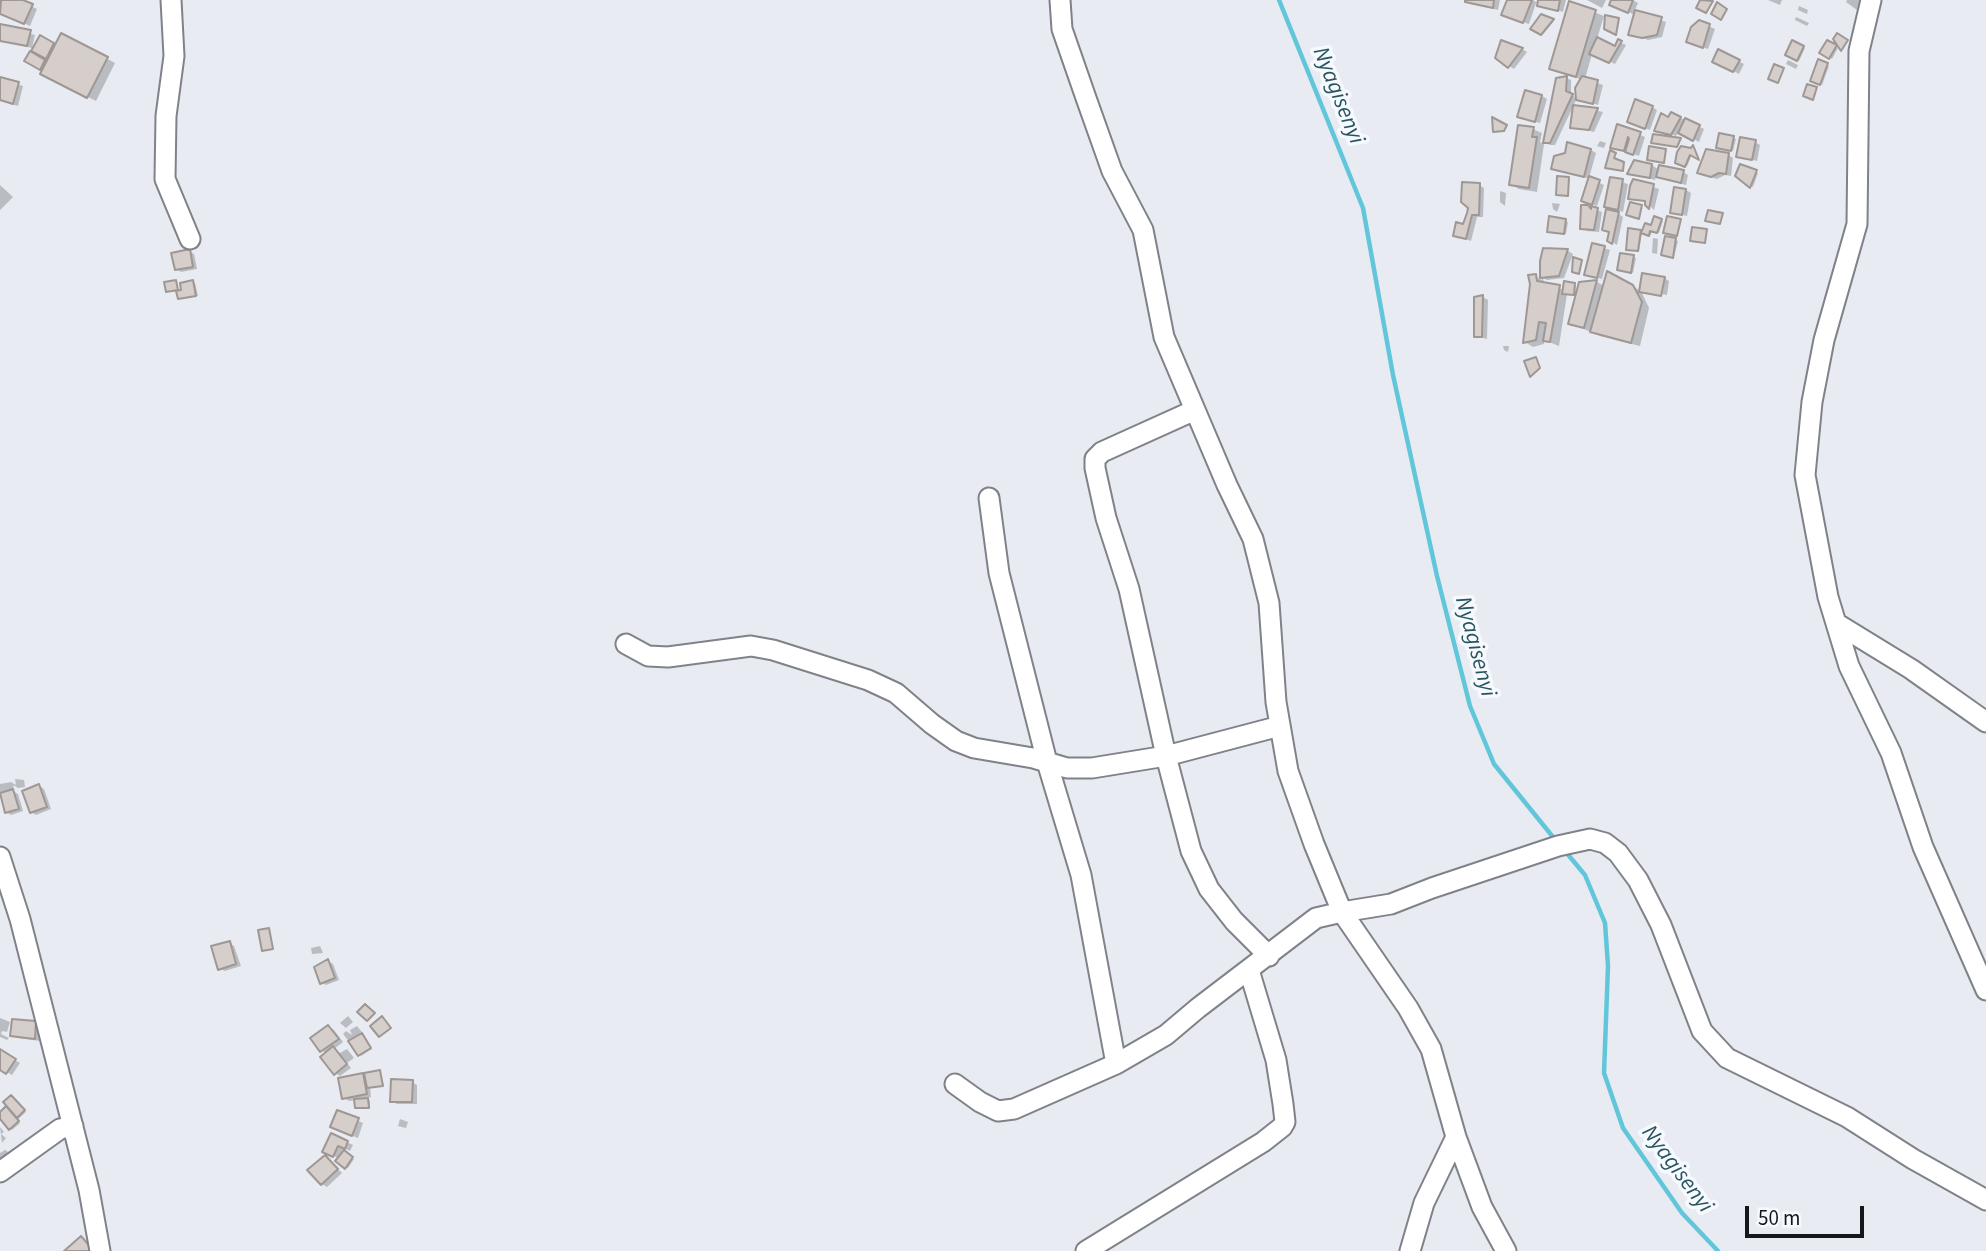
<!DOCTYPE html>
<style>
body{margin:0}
#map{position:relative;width:1986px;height:1251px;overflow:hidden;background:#e8ebf2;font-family:"Source Sans 3",sans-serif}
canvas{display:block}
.scale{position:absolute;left:1745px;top:1206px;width:119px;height:32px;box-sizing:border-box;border:4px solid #16171a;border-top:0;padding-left:9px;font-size:21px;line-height:24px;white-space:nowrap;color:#16171a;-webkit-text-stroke:5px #f6f9fe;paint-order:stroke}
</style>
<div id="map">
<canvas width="1986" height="1251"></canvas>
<div class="scale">50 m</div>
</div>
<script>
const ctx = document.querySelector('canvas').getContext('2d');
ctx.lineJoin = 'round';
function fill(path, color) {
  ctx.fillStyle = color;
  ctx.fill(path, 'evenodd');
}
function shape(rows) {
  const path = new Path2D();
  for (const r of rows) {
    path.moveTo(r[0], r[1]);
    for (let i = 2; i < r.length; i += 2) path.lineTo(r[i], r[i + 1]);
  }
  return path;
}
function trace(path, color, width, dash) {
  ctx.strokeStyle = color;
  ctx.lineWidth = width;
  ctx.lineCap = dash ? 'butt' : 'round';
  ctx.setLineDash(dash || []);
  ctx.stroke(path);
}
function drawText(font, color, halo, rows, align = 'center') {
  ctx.font = font + ' "Source Sans 3",sans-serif';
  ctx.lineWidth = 7;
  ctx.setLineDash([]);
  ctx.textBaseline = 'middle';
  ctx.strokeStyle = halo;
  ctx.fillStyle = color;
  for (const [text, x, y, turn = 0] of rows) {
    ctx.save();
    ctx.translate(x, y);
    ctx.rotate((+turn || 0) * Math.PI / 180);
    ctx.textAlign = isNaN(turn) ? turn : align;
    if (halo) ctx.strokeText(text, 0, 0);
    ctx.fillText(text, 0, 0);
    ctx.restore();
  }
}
const shadow = shape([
 [0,0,18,0,37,9,30,26,0,12],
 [1467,0,1500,0,1498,10,1472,4],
 [1508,0,1533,0,1539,4,1540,0,1566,0,1563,12,1536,3,1529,24,1508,17],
 [1587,0,1606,0,1602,8],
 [1613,0,1633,0,1638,3,1634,12,1666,22,1662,37,1648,40,1631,34,1635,15,1616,7],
 [1768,0,1782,0,1780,5],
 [1847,0,1863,0,1857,10,1846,2],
 [1570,3,1604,16,1597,39,1616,48,1619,42,1626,45,1615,64,1592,54,1585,79,1603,85,1598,105,1578,99,1582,80,1551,68],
 [1799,6,1808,10,1807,14,1798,10],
 [1541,16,1554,21,1543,34,1532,28],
 [1796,17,1809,23,1807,26,1795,20],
 [1699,22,1715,29,1708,49,1693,44],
 [0,26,35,35,32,48,0,41],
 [62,35,115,63,96,101,50,78,44,71,27,61,31,54,47,63,49,59,34,50,40,37,56,46],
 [1793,42,1805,48,1799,61,1787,54],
 [1828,42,1838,48,1832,59,1822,53],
 [1522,49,1527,52,1514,69,1509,66],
 [1719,52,1744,64,1739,74,1714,61],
 [1788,60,1798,65,1796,69,1786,64],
 [1819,62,1829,66,1822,85,1812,80],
 [1566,78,1571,80,1571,95,1577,98,1555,145,1550,145,1545,143],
 [0,79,23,86,18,106,0,101],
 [1542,96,1547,99,1540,123,1524,119],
 [1575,106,1603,112,1594,132,1572,127],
 [1652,107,1657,110,1650,130,1634,124],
 [1672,114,1704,129,1699,142,1679,132,1676,136,1656,130],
 [1618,126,1645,137,1639,156,1612,147],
 [1533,129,1542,133,1540,142,1544,144,1537,192,1519,189,1510,184],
 [1720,136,1736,139,1733,151,1720,148],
 [1600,141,1606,143,1604,148,1597,146],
 [1755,142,1760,145,1757,161,1738,156],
 [1693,147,1699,158,1692,155,1687,166,1677,162],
 [1591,150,1596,153,1589,178,1604,185,1597,206,1588,203,1590,179,1553,168],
 [1728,155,1733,158,1731,176,1725,175,1717,179,1704,175],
 [1652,165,1659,170,1683,172,1688,175,1686,185,1663,179,1656,175,1655,180,1630,173],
 [1741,166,1758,173,1753,187,1737,176],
 [1611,179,1628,184,1623,212,1606,206],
 [1634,181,1659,189,1654,210,1646,202,1630,198],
 [0,185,13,197,0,210],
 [1479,185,1484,188,1483,217,1477,217,1471,241,1455,235,1464,227],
 [1686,190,1691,193,1687,216,1672,212],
 [1500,191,1506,193,1505,206,1500,202],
 [1552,203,1560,204,1557,212,1553,209],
 [1587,207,1602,212,1599,232,1587,231,1582,228],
 [1617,213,1623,217,1617,245,1609,240,1611,233,1604,229],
 [1551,218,1568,222,1566,234,1551,232],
 [1655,218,1663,221,1659,233,1652,231,1651,235,1645,233,1652,227],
 [1640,232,1642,233,1639,251,1629,250],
 [1653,238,1658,239,1657,254,1652,253],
 [1666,238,1678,241,1674,257,1665,255],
 [1593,245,1610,250,1602,279,1591,277],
 [1545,250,1568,251,1573,254,1564,278,1547,280,1543,278,1544,284,1565,290,1574,284,1576,286,1575,295,1567,294,1559,346,1544,340,1544,344,1533,347,1525,342,1535,276,1542,280,1542,261],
 [189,251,194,254,197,269,181,272,176,269],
 [1621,255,1636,258,1633,273,1621,270],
 [1608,273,1641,291,1649,308,1640,346,1600,336,1570,323,1581,284,1597,282,1604,286],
 [1664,278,1669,281,1667,295,1644,291],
 [176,282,179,292,193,282,195,283,198,296,181,299,178,290,167,291],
 [1483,297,1488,300,1487,339,1476,336],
 [1503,346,1509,346,1508,352,1504,350],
 [15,779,24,780,25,787,18,788,13,785,14,789,11,790,18,794,23,811,11,815,6,812,4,794,0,792,0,784,11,782,16,785],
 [39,786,44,789,51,809,36,815,31,812],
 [229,943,234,946,241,966,225,971,219,968],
 [320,946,323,953,312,954,311,948],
 [328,961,333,964,339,980,326,985,321,982],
 [348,1016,353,1022,346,1028,340,1023],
 [0,1018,10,1022,7,1032,2,1031,1,1034,9,1038,7,1040,0,1037],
 [14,1021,36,1023,41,1026,40,1041,17,1038,12,1035],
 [357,1026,362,1032,359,1034,372,1049,361,1056,343,1034,346,1031,352,1035,350,1030],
 [329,1027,334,1030,343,1042,334,1049,340,1053,347,1049,354,1058,347,1063,351,1068,340,1076,335,1073,326,1054,312,1039],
 [0,1051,20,1063,12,1075,0,1068],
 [380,1072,384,1086,370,1088,371,1097,365,1098,370,1101,370,1108,358,1108,356,1100,349,1101,344,1098,362,1075,367,1078],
 [412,1082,417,1085,417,1104,397,1104,392,1101],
 [13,1098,26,1112,17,1120,20,1123,12,1130,0,1114,9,1106],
 [338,1112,363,1123,358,1138,337,1130],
 [400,1119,408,1122,406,1128,398,1126],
 [0,1127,4,1132,1,1134,6,1138,2,1143],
 [332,1135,353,1145,350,1151,344,1148,342,1151,354,1159,348,1168,338,1161,340,1159,330,1154],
 [5,1150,7,1151,11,1160,6,1161,3,1156,0,1159,0,1153],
 [325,1157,342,1173,327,1187,322,1184]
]);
const stream = shape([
 [1279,0,1363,208,1393,375,1437,576,1470,706,1494,764,1557,842],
 [1565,851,1585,875,1605,923,1608,966,1604,1073,1623,1128,1682,1213,1718,1251]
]);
const building = shape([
 [1,0,23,0,33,4,24,24,0,14,1,0],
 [1465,0,1494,0,1493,8,1465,2,1465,0],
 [1507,0,1532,0,1523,23,1501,15,1507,0],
 [1538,0,1560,0,1558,11,1537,6,1538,0],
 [1611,0,1633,0,1628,13,1609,5,1611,0],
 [1700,0,1713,1,1706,13,1696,8,1700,0],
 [1569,1,1596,10,1576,77,1549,69,1569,1],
 [1717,2,1727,9,1721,20,1711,14,1717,2],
 [1635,10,1662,17,1657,35,1642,38,1628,35,1635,10],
 [1541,14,1554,19,1541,35,1530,29,1541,14],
 [1605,15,1619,18,1616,35,1604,29,1605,15],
 [1699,20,1710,24,1703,48,1686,42,1691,27,1699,20],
 [0,24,31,30,27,46,0,41,0,24],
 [61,33,108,57,87,98,40,74,61,33],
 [1837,33,1848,40,1841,51,1833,39,1837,33],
 [40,35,54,43,46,59,31,51,40,35],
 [1597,37,1615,46,1618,39,1622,41,1609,63,1589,54,1597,37],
 [1501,40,1523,48,1508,68,1495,58,1501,40],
 [1792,40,1804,46,1797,61,1785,55,1792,40],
 [1827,40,1837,45,1829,59,1819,53,1827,40],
 [1718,49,1740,60,1733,72,1712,62,1718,49],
 [30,51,45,60,40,70,24,61,30,51],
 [1818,59,1828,63,1820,85,1810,81,1818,59],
 [1774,64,1784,68,1778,83,1768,79,1774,64],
 [1567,76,1566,91,1573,94,1550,143,1543,143,1556,78,1567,76],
 [1582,76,1598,80,1593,104,1576,100,1575,88,1582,76],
 [0,77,19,82,13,104,0,100,0,77],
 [1807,84,1817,87,1813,100,1803,96,1807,84],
 [1525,90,1542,95,1535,122,1517,117,1525,90],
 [1635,99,1653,106,1645,129,1627,122,1635,99],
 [1573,105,1598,108,1589,130,1570,128,1573,105],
 [1671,112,1681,117,1671,135,1654,131,1661,113,1668,117,1671,112],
 [1492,117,1507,125,1504,131,1493,132,1492,117],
 [1685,118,1700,125,1693,141,1678,133,1685,118],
 [1617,124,1641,132,1633,155,1625,152,1629,139,1628,137,1624,151,1610,148,1617,124],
 [1518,125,1534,127,1532,137,1537,137,1529,188,1509,185,1518,125],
 [1719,133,1734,136,1731,151,1716,148,1719,133],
 [1653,134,1681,138,1677,147,1651,143,1653,134],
 [1740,137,1756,140,1752,160,1736,157,1740,137],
 [1567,142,1591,149,1584,177,1551,169,1554,156,1565,153,1567,142],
 [1693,145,1699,160,1690,155,1685,167,1675,163,1677,152,1681,146,1691,148,1693,145],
 [1649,146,1666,149,1664,163,1647,160,1649,146],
 [1706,149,1729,153,1726,174,1719,173,1711,177,1697,173,1706,149],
 [1610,150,1616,153,1614,158,1624,162,1623,171,1605,168,1610,150],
 [1634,160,1652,164,1650,178,1627,174,1634,160],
 [1740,164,1757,170,1750,188,1735,176,1740,164],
 [1659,165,1684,170,1681,183,1656,177,1659,165],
 [1557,176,1569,177,1568,196,1556,195,1557,176],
 [1589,176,1600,180,1592,205,1581,201,1589,176],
 [1610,177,1623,179,1618,210,1604,207,1610,177],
 [1633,179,1654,184,1649,209,1645,205,1645,201,1628,199,1630,186,1633,179],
 [1462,182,1480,183,1479,215,1472,215,1466,239,1453,236,1456,222,1463,224,1467,213,1468,208,1461,202,1462,182],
 [1674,187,1686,189,1682,215,1670,213,1674,187],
 [1630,202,1642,205,1639,219,1626,215,1630,202],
 [1581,205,1588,205,1591,209,1591,206,1598,208,1594,230,1580,229,1581,205],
 [1606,209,1619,212,1612,244,1607,241,1609,232,1602,230,1606,209],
 [1708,210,1723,213,1720,224,1705,221,1708,210],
 [1549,216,1566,219,1564,234,1547,232,1549,216],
 [1654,216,1662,219,1657,233,1650,231,1649,236,1641,233,1645,223,1651,225,1654,216],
 [1667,216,1681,219,1677,236,1663,233,1667,216],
 [1692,227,1707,229,1705,243,1690,241,1692,227],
 [1628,228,1641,230,1638,251,1626,250,1628,228],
 [1665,236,1676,238,1673,258,1661,255,1665,236],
 [1592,243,1605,246,1597,278,1584,275,1592,243],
 [1543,248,1568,249,1559,276,1540,278,1540,261,1543,248],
 [190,249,193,267,175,270,171,253,190,249],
 [1620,253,1634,255,1631,273,1617,270,1620,253],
 [1573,257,1582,260,1579,274,1572,272,1573,257],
 [1607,271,1633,285,1642,302,1631,343,1590,332,1607,271],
 [1642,273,1665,277,1661,296,1639,292,1642,273],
 [1536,274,1537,281,1560,285,1550,342,1543,341,1546,323,1539,322,1536,340,1523,343,1530,284,1528,275,1536,274],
 [176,280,178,290,166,292,164,282,176,280],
 [193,280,196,296,178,299,176,291,181,290,180,283,193,280],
 [1597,280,1584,328,1568,324,1579,282,1597,280],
 [1564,281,1575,283,1574,295,1562,294,1564,281],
 [1483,295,1482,337,1474,337,1474,297,1483,295],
 [1536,357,1540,368,1530,377,1524,361,1536,357],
 [39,784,47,807,30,813,22,791,39,784],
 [13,789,19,809,5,813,0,793,13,789],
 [269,928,273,949,262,951,258,930,269,928],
 [230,941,236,964,218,970,211,946,230,941],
 [328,959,335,978,320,984,314,967,328,959],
 [365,1004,375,1013,367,1021,357,1012,365,1004],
 [382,1016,391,1028,379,1037,370,1026,382,1016],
 [12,1019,36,1021,35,1039,10,1036,12,1019],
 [328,1025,339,1039,320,1052,310,1038,328,1025],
 [362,1033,371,1048,358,1056,348,1041,362,1033],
 [333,1046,347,1064,334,1075,320,1057,333,1046],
 [0,1049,16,1059,6,1074,0,1070,0,1049],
 [380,1070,383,1086,367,1088,364,1073,380,1070],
 [363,1073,367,1094,342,1099,338,1078,363,1073],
 [391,1079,413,1080,412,1102,390,1102,391,1079],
 [11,1095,25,1110,17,1118,3,1102,11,1095],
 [368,1098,369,1108,355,1108,354,1099,368,1098],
 [6,1106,19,1121,9,1130,0,1119,0,1112,6,1106],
 [337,1110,359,1118,352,1136,330,1127,337,1110],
 [331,1133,348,1141,345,1149,338,1146,333,1157,322,1152,331,1133],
 [344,1150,353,1157,345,1169,335,1161,344,1150],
 [325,1155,338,1169,321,1185,307,1170,325,1155],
 [81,1236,94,1251,64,1251,81,1236]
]);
const street = shape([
 [171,0,174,56,166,116,165,179,190,239],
 [1060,0,1062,29,1086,98,1112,171,1143,230,1164,337,1227,485,1253,539,1269,603,1276,702,1288,771,1314,844,1342,912,1408,1008,1431,1049,1456,1137,1482,1207,1506,1251],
 [1871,0,1859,51,1857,224,1824,340,1812,402,1805,475,1828,597,1849,666,1891,753,1923,847,1986,990],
 [1195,410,1102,452,1095,459,1095,468,1106,518,1129,589,1166,756,1191,851,1209,889,1234,921,1269,956],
 [989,498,999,573,1047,762,1081,875,1116,1064],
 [1836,623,1911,669,1986,722],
 [626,644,648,656,668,657,751,646,773,650,868,680,896,693,932,724,956,741,974,748,1033,758,1067,768,1092,768,1166,756,1280,726],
 [0,857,20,919,89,1190,100,1251],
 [955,1084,980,1102,998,1111,1014,1109,1116,1064,1166,1035,1198,1008,1316,918,1342,912,1391,904,1432,888,1558,846,1590,839,1605,843,1618,853,1638,880,1661,925,1702,1031,1727,1058,1847,1117,1913,1159,1986,1200],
 [0,1172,60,1129,73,1126],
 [1086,1251,1263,1142,1282,1127,1285,1122,1283,1104,1276,1060,1249,970],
 [1410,1251,1424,1203,1456,1137]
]);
const waterNames = [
 ["Nyagisenyi",1337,96,68],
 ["Nyagisenyi",1474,647,75],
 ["Nyagisenyi",1676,1170,53]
];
fill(shadow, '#0003');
trace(stream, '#62c6db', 4.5);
fill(building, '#d6cecb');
trace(building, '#9e9793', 2);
trace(street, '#7f8288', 23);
trace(street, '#fff', 19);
drawText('italic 23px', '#27545d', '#f6f9fe', waterNames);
</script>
